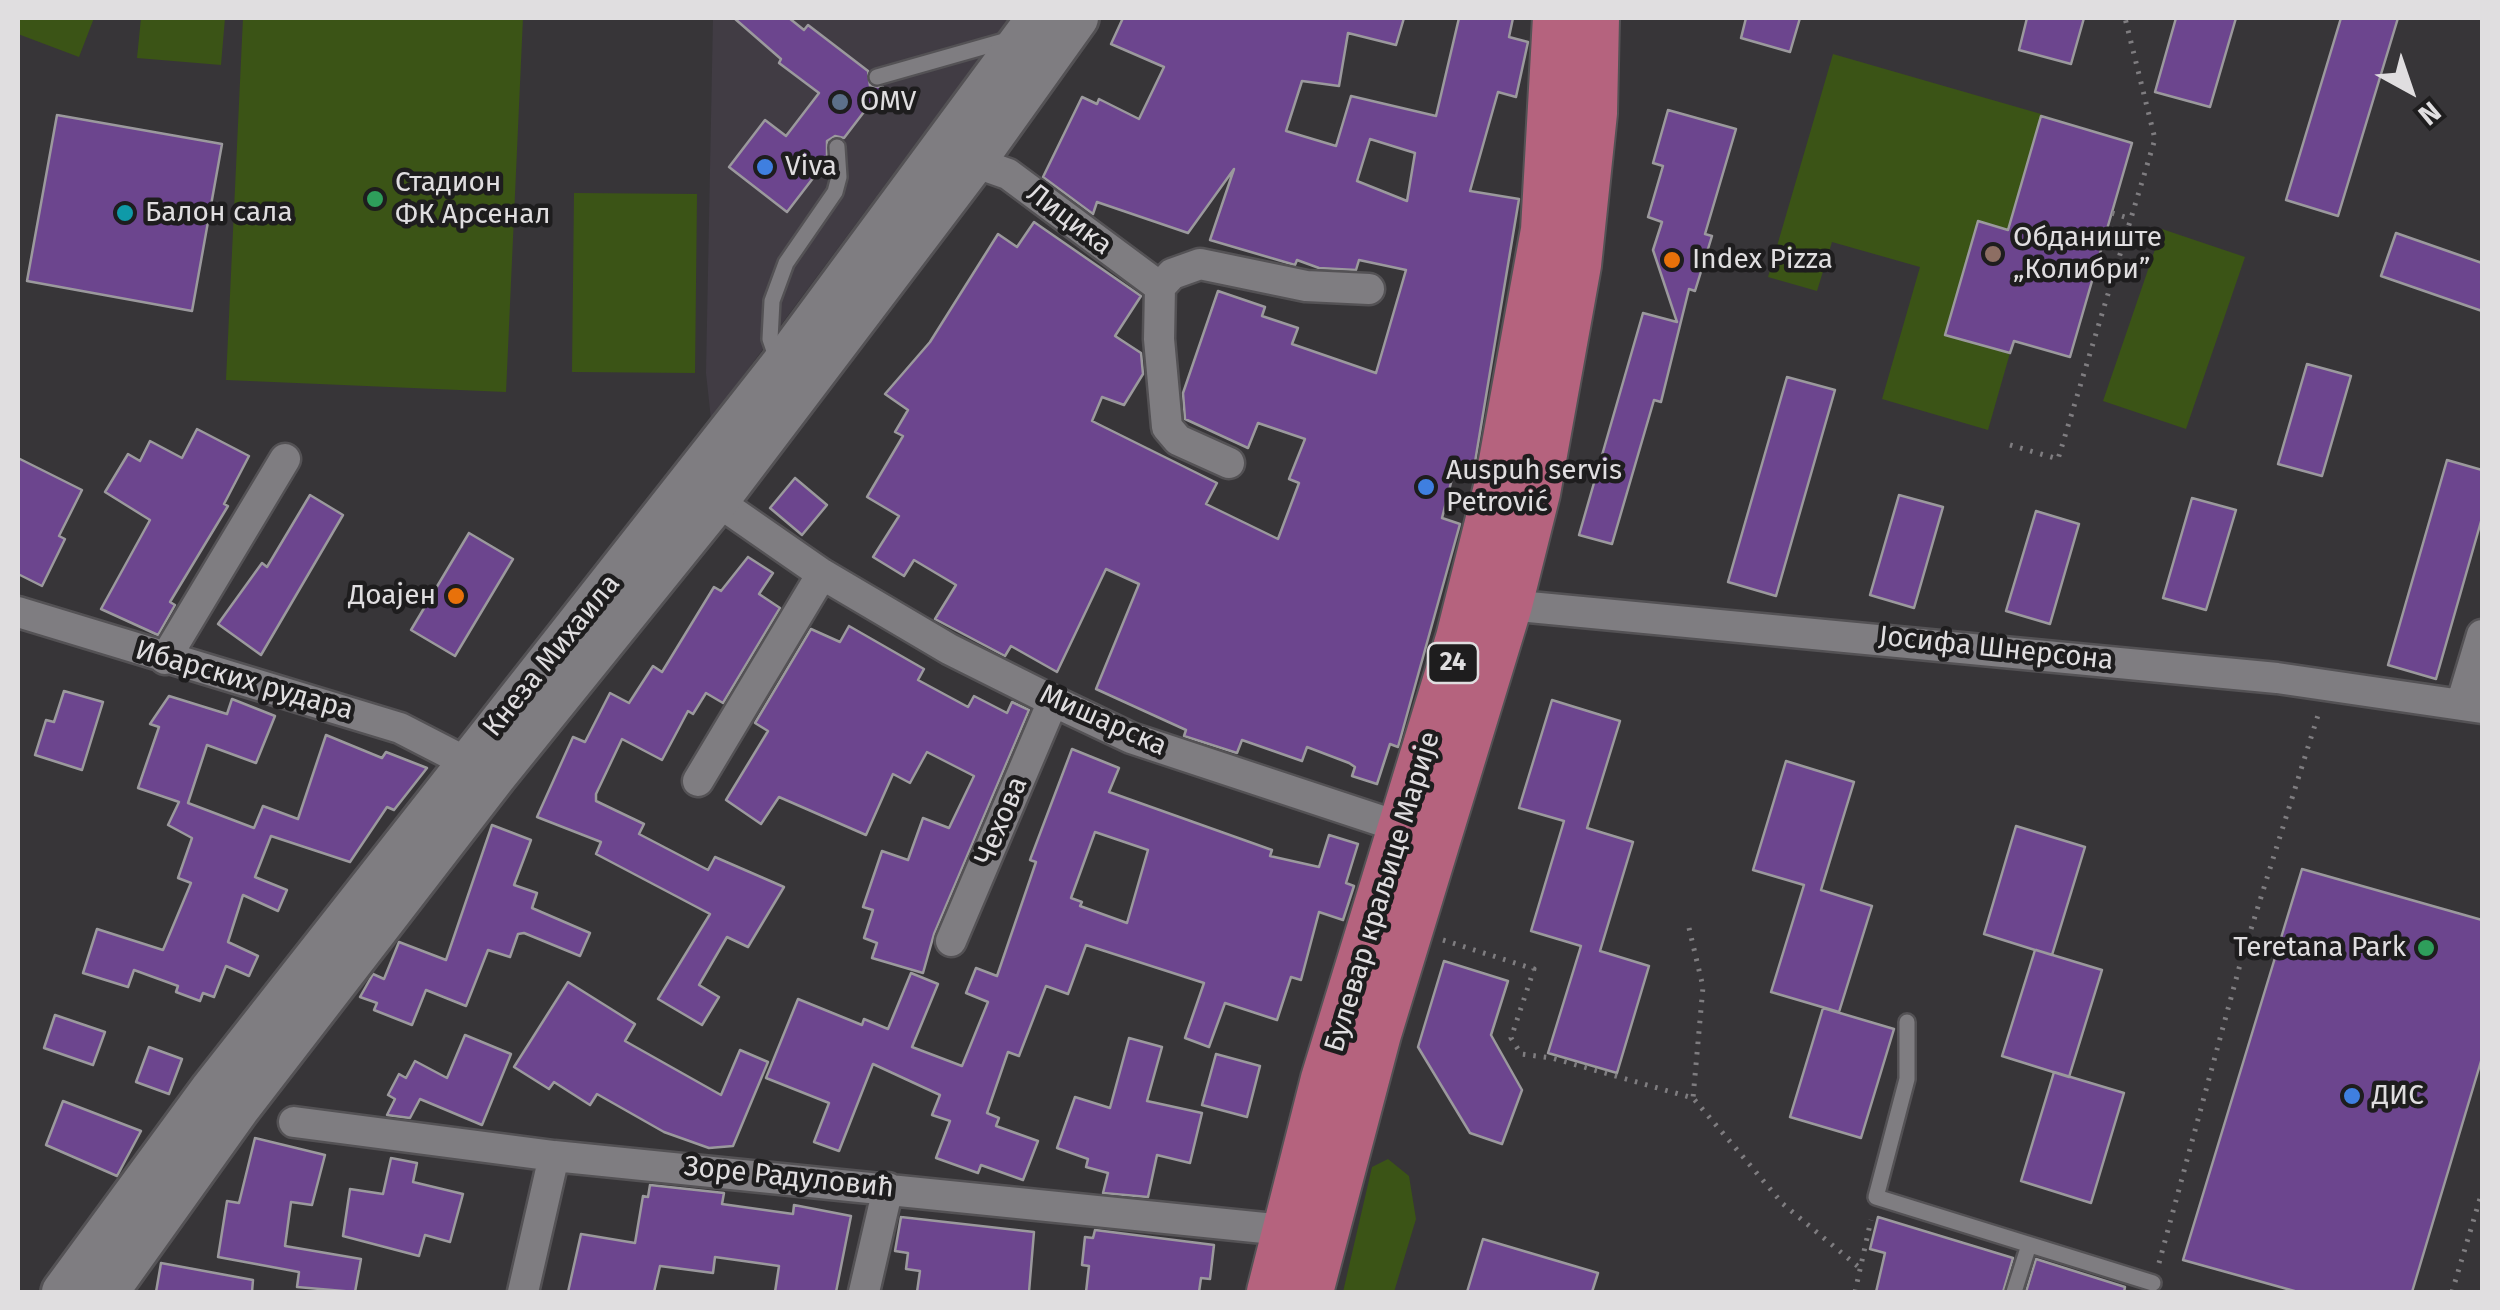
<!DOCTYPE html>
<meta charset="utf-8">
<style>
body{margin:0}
#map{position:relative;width:2500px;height:1310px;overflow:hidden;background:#373538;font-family:"Fira Sans",sans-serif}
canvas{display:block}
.frame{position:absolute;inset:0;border:20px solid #e0dee0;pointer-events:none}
.north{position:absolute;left:2360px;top:40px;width:100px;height:100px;-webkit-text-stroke:8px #1e1d1e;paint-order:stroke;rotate:140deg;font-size:28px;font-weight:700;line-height:40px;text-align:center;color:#e0dee0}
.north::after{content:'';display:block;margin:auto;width:35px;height:45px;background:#e0dee0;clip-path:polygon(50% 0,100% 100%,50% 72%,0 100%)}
</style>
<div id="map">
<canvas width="2500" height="1310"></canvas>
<div class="frame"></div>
<div class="north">N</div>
</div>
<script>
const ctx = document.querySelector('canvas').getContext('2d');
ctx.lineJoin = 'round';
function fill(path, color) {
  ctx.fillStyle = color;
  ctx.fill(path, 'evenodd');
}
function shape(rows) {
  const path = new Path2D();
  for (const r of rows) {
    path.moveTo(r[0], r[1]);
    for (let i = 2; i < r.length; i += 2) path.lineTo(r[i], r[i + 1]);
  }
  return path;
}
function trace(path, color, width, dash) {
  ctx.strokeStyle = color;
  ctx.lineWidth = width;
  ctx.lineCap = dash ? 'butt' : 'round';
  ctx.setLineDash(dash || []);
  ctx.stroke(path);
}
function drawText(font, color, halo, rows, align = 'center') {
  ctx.font = font + ' "Fira Sans",sans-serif';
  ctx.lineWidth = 9;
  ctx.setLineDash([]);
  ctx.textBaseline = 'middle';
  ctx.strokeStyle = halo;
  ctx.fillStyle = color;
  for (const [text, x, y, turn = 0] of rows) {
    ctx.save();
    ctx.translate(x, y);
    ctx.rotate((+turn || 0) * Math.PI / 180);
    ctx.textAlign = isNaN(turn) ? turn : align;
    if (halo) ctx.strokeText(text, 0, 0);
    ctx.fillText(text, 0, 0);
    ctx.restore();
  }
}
const built = shape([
 [713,18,1009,18,711,419,706,373]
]);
const green = shape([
 [18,18,94,18,79,57,18,34],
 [141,18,225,18,221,65,137,58],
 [243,18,523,18,506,392,226,380],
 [1833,54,2041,114,2008,230,1978,221,1945,334,2010,353,1988,430,1882,399,1920,267,1832,242,1817,291,1768,277],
 [574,193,697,194,695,373,572,372],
 [2162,229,2245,257,2186,429,2103,401],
 [1388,1159,1409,1176,1416,1219,1394,1292,1343,1292,1372,1167]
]);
const building = shape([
 [734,18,789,18,804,30,808,25,868,71,870,86,883,87,844,138,835,136,827,141,827,160,787,212,729,167,765,120,786,136,819,93,779,63,781,59,734,18],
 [1123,18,1404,18,1396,45,1348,33,1339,86,1302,81,1286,131,1336,146,1351,96,1436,116,1459,18,1513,18,1509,37,1528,42,1516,97,1498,92,1470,191,1519,199,1473,474,1454,471,1442,518,1460,524,1398,747,1390,744,1377,784,1352,776,1355,767,1349,763,1307,747,1302,761,1242,740,1237,753,1184,736,1186,730,1096,689,1139,584,1106,569,1057,672,1011,646,1005,656,935,619,956,585,914,560,904,576,873,557,899,516,867,497,903,436,895,432,908,410,885,394,930,342,998,234,1017,247,1034,222,1141,296,1115,336,1141,353,1143,374,1124,405,1102,397,1092,421,1217,483,1206,504,1278,539,1299,483,1289,479,1305,439,1258,423,1248,448,1185,419,1183,393,1218,291,1265,307,1262,316,1298,328,1292,344,1376,373,1406,270,1359,260,1356,270,1319,268,1297,260,1295,265,1210,240,1234,169,1188,233,1097,202,1093,214,1043,177,1082,97,1097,104,1099,99,1139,119,1164,67,1111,44,1123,18],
 [1370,139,1415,153,1407,201,1357,181,1370,139],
 [1746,18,1800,18,1790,52,1741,38,1746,18],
 [2027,18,2084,18,2071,64,2019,50,2027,18],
 [2176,18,2236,18,2210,107,2155,92,2176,18],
 [2341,18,2398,18,2338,216,2286,200,2341,18],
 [1668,110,1736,129,1705,234,1712,236,1695,291,1689,289,1661,402,1654,400,1612,544,1579,535,1643,313,1677,322,1653,250,1662,222,1648,217,1663,166,1653,163,1668,110],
 [57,115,222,144,192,311,27,281,57,115],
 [2041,116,2132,143,2070,357,2014,341,2010,353,1945,335,1978,221,2008,230,2041,116],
 [2396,233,2482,263,2482,311,2381,276,2396,233],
 [2307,364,2351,376,2322,476,2278,464,2307,364],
 [1787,377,1835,390,1776,596,1728,582,1787,377],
 [197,429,249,456,224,504,228,506,170,602,175,605,158,635,101,609,150,520,105,492,128,454,140,461,150,441,182,458,197,429],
 [18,458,82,490,59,536,65,539,42,586,18,574,18,458],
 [2447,460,2482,470,2482,518,2436,679,2388,665,2447,460],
 [795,478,827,505,802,535,770,508,795,478],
 [310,495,343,515,261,655,218,624,262,563,267,567,310,495],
 [1899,495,1943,507,1914,608,1870,595,1899,495],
 [2192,498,2236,510,2206,610,2163,598,2192,498],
 [2036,511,2079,524,2050,624,2006,611,2036,511],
 [469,533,513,559,455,656,411,630,469,533],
 [748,557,773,573,759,594,780,608,723,703,706,693,693,714,688,711,662,760,622,739,596,794,596,801,644,824,639,834,708,870,715,857,784,887,748,947,727,937,699,985,719,997,702,1025,658,999,710,914,596,854,601,842,537,817,573,737,585,742,610,693,629,703,653,666,662,672,714,587,721,591,748,557],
 [849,626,924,669,918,680,968,707,974,696,1007,713,1012,702,1029,710,934,934,923,973,872,958,877,943,864,938,873,910,863,907,882,851,908,860,923,818,949,828,974,776,927,752,910,783,893,774,866,835,779,797,761,824,726,800,768,731,755,723,811,629,840,642,849,626],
 [64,691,103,702,82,770,35,755,46,720,54,722,64,691],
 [169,696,227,714,232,699,275,716,256,763,207,745,188,803,254,828,263,806,298,819,326,735,382,758,386,752,427,768,394,810,387,807,350,862,271,836,255,877,287,890,278,911,243,895,228,942,258,956,249,976,226,966,214,997,203,993,200,1001,176,992,178,986,134,970,128,987,83,973,97,929,163,950,191,883,178,878,192,838,168,825,179,802,138,788,159,727,150,724,169,696],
 [1552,700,1620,721,1587,828,1633,842,1600,951,1649,966,1617,1073,1548,1053,1581,946,1531,931,1564,821,1519,808,1552,700],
 [1072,749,1119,768,1109,792,1272,850,1270,856,1319,867,1329,835,1358,844,1346,883,1354,886,1343,920,1319,912,1301,980,1291,977,1277,1020,1225,1003,1209,1047,1185,1038,1204,983,1086,945,1068,994,1046,986,1019,1056,1008,1052,987,1113,999,1118,996,1126,1038,1141,1023,1180,981,1165,978,1173,936,1158,950,1121,932,1115,940,1095,873,1064,839,1151,814,1142,829,1103,766,1078,798,999,862,1025,864,1019,888,1029,911,973,938,984,912,1047,962,1066,988,1002,966,993,976,968,997,976,1036,862,1030,860,1072,749],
 [1095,832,1148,850,1127,923,1080,906,1082,902,1071,898,1095,832],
 [1786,761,1854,782,1821,890,1872,906,1839,1012,1771,992,1804,885,1753,870,1786,761],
 [492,825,531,840,514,885,537,893,532,908,590,933,580,956,524,933,518,934,510,957,488,950,466,1006,426,990,412,1025,374,1010,377,1003,360,997,373,974,384,979,399,942,446,960,492,825],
 [2016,826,2085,847,2052,955,2036,950,2102,970,2069,1077,2002,1056,2035,950,1984,934,2016,826],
 [2302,869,2482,920,2482,1058,2412,1292,2298,1292,2183,1260,2302,869],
 [1444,961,1508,981,1491,1035,1522,1090,1502,1144,1470,1133,1418,1047,1444,961],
 [568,982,635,1024,625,1041,721,1095,740,1050,768,1062,733,1146,709,1148,664,1132,597,1094,590,1105,554,1082,549,1089,514,1067,568,982],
 [1823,1008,1894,1029,1861,1138,1790,1117,1823,1008],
 [55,1015,105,1032,93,1065,44,1048,55,1015],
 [465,1035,511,1054,482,1125,420,1099,410,1118,387,1115,395,1099,388,1095,399,1074,406,1078,415,1061,447,1078,465,1035],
 [1129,1038,1162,1047,1147,1101,1202,1113,1190,1163,1157,1155,1148,1197,1103,1193,1108,1173,1086,1167,1088,1159,1057,1148,1075,1097,1110,1108,1129,1038],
 [149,1047,182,1059,169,1094,136,1082,149,1047],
 [1216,1054,1260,1066,1247,1117,1202,1105,1216,1054],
 [2054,1072,2124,1093,2091,1203,2021,1181,2054,1072],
 [63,1101,141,1131,117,1176,46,1145,63,1101],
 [255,1138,325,1155,312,1205,291,1202,285,1246,361,1259,355,1292,297,1287,299,1272,218,1257,227,1201,239,1203,255,1138],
 [391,1158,417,1163,413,1182,463,1194,450,1242,425,1235,419,1256,343,1236,350,1189,383,1194,391,1158],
 [650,1185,724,1193,722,1204,793,1214,794,1205,851,1216,836,1292,775,1292,779,1266,715,1257,713,1273,660,1266,654,1292,568,1292,581,1234,635,1243,643,1196,648,1197,650,1185],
 [901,1217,1034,1232,1029,1292,917,1292,920,1271,906,1269,908,1253,895,1251,901,1217],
 [1878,1217,2013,1258,2003,1292,1876,1292,1885,1253,1870,1249,1878,1217],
 [1095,1230,1214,1245,1210,1279,1201,1278,1199,1292,1086,1292,1089,1266,1082,1265,1085,1237,1093,1238,1095,1230],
 [1483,1239,1598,1273,1592,1292,1467,1292,1483,1239],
 [2036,1259,2125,1287,2124,1292,2026,1292,2036,1259],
 [161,1263,253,1280,252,1292,156,1292,161,1263]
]);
const path = shape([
 [2112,213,2131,219],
 [2010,445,2058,459,2155,139,2125,18],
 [1689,928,1703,987,1693,1098],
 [1443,940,1534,969,1511,1038,1521,1054,1552,1058,1693,1098,1783,1204,1861,1269],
 [2159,1263,2241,961,2319,712],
 [1855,1292,1871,1220],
 [2452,1292,2482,1192]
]);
const lane = shape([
 [877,77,1011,39],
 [778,362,770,339,772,301,786,263,835,192,839,177,837,147],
 [1907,1022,1907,1079,1876,1197,2153,1283],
 [2014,1292,2028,1248]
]);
const street = shape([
 [974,162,1008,174,1160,287,1159,339,1167,427,1178,440,1229,463],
 [1160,287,1172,274,1200,264,1306,286,1369,289],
 [717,501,822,574,949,649,1053,701,1131,738,1403,828],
 [1508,605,2277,678,2482,708],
 [18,612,400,728,466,762],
 [165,659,285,459],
 [2461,705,2482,635],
 [698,781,822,574],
 [951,941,1053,701],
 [294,1122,554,1156,1284,1230],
 [523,1292,554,1156],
 [864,1292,888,1188]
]);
const secondary = shape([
 [63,1292,212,1089,781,366,1038,18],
 [107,1292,238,1109,495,776,717,501,974,162,1077,18]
]);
const primary = shape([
 [1271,1292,1325,1079,1460,638,1499,483,1545,230,1557,18],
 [1309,1292,1377,1034,1508,605,1536,493,1577,265,1593,113,1595,18]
]);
const markers = [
 [840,102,10,"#5c6f8a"],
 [765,167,10,"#3f7fe0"],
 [375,199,10,"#2e9e5b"],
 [125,213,10,"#0f9aa8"],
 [1993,254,10,"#8d6e63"],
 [1672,260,10,"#e8710a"],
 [1426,487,10,"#3f7fe0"],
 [456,596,10,"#e8710a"],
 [2426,948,10,"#2e9e5b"],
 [2352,1096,10,"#3f7fe0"]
];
const shields = [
 [1453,663,50]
];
const shieldNames = [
 ["24",1453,663]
];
const poiNames = [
 ["OMV",860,102],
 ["Viva",785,167],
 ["Стадион",395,183],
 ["ФК Арсенал",395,215],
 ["Балон сала",145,213],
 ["Обданиште",2013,238],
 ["„Колибри”",2013,270],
 ["Index Pizza",1692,260],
 ["Auspuh servis",1446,471],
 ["Petrović",1446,503],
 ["Доајен",436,596,"right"],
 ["Teretana Park",2406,948,"right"],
 ["ДИС",2372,1096]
];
const streetNames = [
 ["Лицика",1069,220,37],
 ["Јосифа Шнерсона",1996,649,6],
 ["Кнеза Михаила",552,656,-51],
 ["Ибарских рудара",244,681,16],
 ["Мишарска",1103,721,24],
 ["Чехова",1002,821,-67],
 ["Булевар краљице Марије",1383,892,-73],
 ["Зоре Радуловић",789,1178,6]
];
fill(built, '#413c44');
fill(green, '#3b5416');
fill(building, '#6c458e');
trace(building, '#9b999d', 2.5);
trace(lane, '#545255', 20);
trace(street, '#545255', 35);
trace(secondary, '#545255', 48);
trace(primary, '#545255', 52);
trace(path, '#7f7d80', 5, [2.5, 8]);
trace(lane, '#7f7d81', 15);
trace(street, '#7f7d81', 30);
trace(secondary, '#7f7d81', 42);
trace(primary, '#b5637e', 48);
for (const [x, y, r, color] of markers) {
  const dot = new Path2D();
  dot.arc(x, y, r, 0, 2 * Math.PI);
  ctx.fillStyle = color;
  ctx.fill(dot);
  trace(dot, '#1e1d1e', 4);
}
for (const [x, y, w] of shields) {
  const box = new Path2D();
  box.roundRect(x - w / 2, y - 20, w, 40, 8);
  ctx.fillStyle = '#1e1d1e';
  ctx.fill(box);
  trace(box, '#e0dee0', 2.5);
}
drawText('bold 25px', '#e0dee0', null, shieldNames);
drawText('28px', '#e0dee0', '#1e1d1e', poiNames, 'left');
drawText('28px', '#e0dee0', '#1e1d1e', streetNames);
</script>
